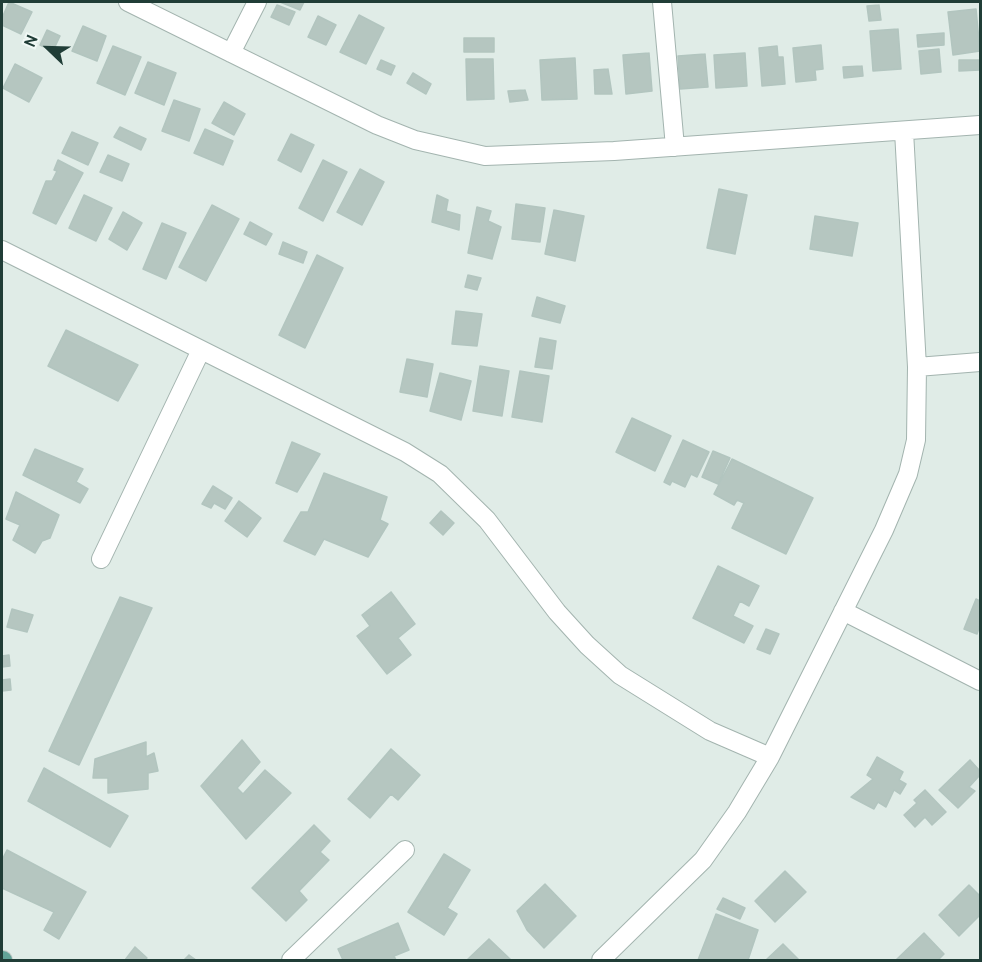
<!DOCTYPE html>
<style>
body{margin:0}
#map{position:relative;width:982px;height:962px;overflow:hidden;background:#e0ece7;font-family:Cabin,sans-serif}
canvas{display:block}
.frame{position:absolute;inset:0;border:3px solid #203d37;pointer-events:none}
.north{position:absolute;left:18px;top:18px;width:60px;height:60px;-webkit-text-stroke:4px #f0f8f5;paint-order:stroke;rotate:293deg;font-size:16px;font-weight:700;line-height:24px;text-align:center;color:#203d37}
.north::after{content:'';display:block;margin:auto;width:21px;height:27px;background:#203d37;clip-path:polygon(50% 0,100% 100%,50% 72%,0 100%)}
</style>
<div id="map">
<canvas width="982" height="962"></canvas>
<div class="frame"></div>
<div class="north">N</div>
</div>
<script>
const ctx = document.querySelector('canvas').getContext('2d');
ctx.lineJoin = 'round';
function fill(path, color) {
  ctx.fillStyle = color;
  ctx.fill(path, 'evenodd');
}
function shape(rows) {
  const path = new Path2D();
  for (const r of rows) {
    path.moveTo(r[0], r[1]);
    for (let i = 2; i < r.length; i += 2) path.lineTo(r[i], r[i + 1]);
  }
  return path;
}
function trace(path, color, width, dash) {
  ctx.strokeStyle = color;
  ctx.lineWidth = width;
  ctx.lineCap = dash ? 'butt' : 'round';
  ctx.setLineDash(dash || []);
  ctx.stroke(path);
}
const building = shape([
 [9,2,32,12,21,34,2,25,2,18,9,2],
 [280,2,304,2,300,10,280,2],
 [277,5,295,12,289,25,271,17,277,5],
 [879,5,881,20,869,21,867,6,879,5],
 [976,9,980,51,953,55,948,12,976,9],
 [359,15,384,28,366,64,340,52,359,15],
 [318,16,336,25,326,45,308,37,318,16],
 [83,26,106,36,97,61,72,51,83,26],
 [898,29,901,69,873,71,870,31,898,29],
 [47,30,60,36,53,51,40,45,47,30],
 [944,33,944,45,918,47,917,35,944,33],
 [464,38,494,38,494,52,464,52,464,38],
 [821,45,823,69,815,70,816,80,796,82,793,48,821,45],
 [113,46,141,57,125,95,97,83,113,46],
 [777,46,778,57,783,57,785,84,762,86,759,48,777,46],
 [939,49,941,72,921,74,919,51,939,49],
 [649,53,652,91,626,94,623,55,649,53],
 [745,53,747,86,716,88,714,55,745,53],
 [705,54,708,87,680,89,678,56,705,54],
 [575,58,577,99,542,100,540,60,575,58],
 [466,59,493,59,494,99,467,100,466,59],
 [381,60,395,66,391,75,377,69,381,60],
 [959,60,980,60,980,70,959,71,959,60],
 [148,62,176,73,164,105,135,93,148,62],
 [15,64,42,78,29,102,3,88,15,64],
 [862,66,863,76,844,78,843,67,862,66],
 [608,69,612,94,595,94,594,70,608,69],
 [413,73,431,84,426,94,407,83,413,73],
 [525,90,528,100,510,102,508,91,525,90],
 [174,100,200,109,189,141,162,131,174,100],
 [224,102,245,114,234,135,212,123,224,102],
 [120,127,146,139,141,150,114,137,120,127],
 [205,129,233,141,223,165,194,153,205,129],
 [72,132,98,143,88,165,62,153,72,132],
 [291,134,314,145,301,172,278,160,291,134],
 [108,155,129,164,122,181,100,172,108,155],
 [58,160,83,173,56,224,33,213,46,181,52,181,57,171,54,170,58,160],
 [323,160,347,172,323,221,299,208,323,160],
 [360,169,384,182,362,225,337,212,360,169],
 [719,189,747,195,735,254,707,248,719,189],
 [84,195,112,208,96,241,69,228,84,195],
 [437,195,448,200,446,211,460,215,459,230,432,222,437,195],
 [516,204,545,208,540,242,512,239,516,204],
 [212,205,239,219,206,281,179,267,212,205],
 [477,207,491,211,488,221,501,227,492,259,468,253,477,207],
 [554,210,584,216,575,261,545,254,554,210],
 [123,212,142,223,127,250,109,239,123,212],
 [815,216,858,223,852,256,810,249,815,216],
 [250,222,272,234,266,245,244,234,250,222],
 [162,223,186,233,166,279,143,269,162,223],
 [283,242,307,252,303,263,279,254,283,242],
 [317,255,343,268,305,348,279,335,317,255],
 [468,275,481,278,477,290,465,287,468,275],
 [537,297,565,306,560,323,532,316,537,297],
 [456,311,482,314,477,346,452,344,456,311],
 [66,330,138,365,118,401,48,366,66,330],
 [540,338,556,341,552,369,535,367,540,338],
 [407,359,433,364,427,397,400,392,407,359],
 [480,366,509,371,502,416,473,411,480,366],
 [520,371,549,376,542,422,512,417,520,371],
 [440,373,471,381,461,420,430,411,440,373],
 [632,418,671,436,655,471,616,452,632,418],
 [683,440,709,452,697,477,691,474,685,487,672,481,670,485,664,482,683,440],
 [292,442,320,454,297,492,276,483,292,442],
 [35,449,83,469,76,482,88,489,80,503,23,475,35,449],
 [713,451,730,458,718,484,702,477,713,451],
 [732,459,813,498,786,554,732,528,744,503,737,500,734,505,714,494,732,459],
 [324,473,387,497,380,520,388,524,368,557,324,539,315,555,284,541,301,512,308,512,324,473],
 [213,486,232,498,225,509,214,503,211,508,202,504,213,486],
 [16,492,59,515,50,538,42,541,35,553,13,540,20,525,6,519,16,492],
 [239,501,261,518,247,537,225,521,239,501],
 [441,511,454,523,443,535,430,523,441,511],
 [718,566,759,586,749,606,740,601,733,616,753,626,744,643,693,618,718,566],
 [391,592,415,624,398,638,411,655,387,674,357,636,370,626,362,615,391,592],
 [120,597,152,608,79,765,49,751,120,597],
 [976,599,980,601,980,625,977,634,964,629,976,599],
 [12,609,33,615,27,632,7,627,12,609],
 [766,629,779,634,770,654,757,649,766,629],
 [9,655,10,666,2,667,2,656,9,655],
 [10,679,11,690,2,691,2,680,10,679],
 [242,740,260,762,237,788,243,794,265,770,291,793,246,839,201,786,242,740],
 [146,742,146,757,154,753,158,771,148,773,148,789,108,793,108,778,93,778,95,759,146,742],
 [391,749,420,775,398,800,391,794,370,818,348,799,391,749],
 [877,757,903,772,899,780,906,784,900,794,894,790,886,807,878,802,874,809,851,797,873,779,867,775,877,757],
 [970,760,980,771,980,775,969,787,975,791,958,808,939,790,970,760],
 [44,768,128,816,110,847,28,801,44,768],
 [925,790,946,812,932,825,925,817,915,827,904,815,917,803,914,800,925,790],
 [314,825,330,841,320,852,329,860,299,891,307,900,286,921,252,888,314,825],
 [7,850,86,892,59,939,44,930,54,912,2,888,2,860,7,850],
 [444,854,470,870,447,908,457,914,444,935,408,912,444,854],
 [785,871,806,892,775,922,755,901,785,871],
 [545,884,576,916,544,948,527,930,517,911,545,884],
 [969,885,980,896,980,915,959,936,939,915,969,885],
 [723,898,745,908,740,919,717,909,723,898],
 [716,914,758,930,748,960,698,960,716,914],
 [398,923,409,950,394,956,396,960,343,960,338,949,398,923],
 [924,933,944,954,938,960,896,960,924,933],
 [489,939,511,960,467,960,489,939],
 [783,944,799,960,766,960,783,944],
 [135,947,147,958,144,960,125,960,135,947],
 [189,955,196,960,184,960,189,955]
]);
const minor = shape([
 [128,2,377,125,415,140,485,156,614,151,980,125],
 [662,2,675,147],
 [231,53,257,2],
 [2,250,405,452,440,474,487,520,557,612,587,645,620,675,710,731,770,757],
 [917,367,980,362],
 [101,559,201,350],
 [843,611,980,681],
 [291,960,405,850],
 [601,960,703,860,737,812,770,757,884,530,908,474,916,440,917,367,904,131]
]);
const major = shape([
 [2,960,3,960]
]);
fill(building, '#b5c6c0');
trace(building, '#b2c5bf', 1.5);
trace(minor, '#a3b4af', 20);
trace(major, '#c1c9c7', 20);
trace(minor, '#fff', 18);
trace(major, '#62a397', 18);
</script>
